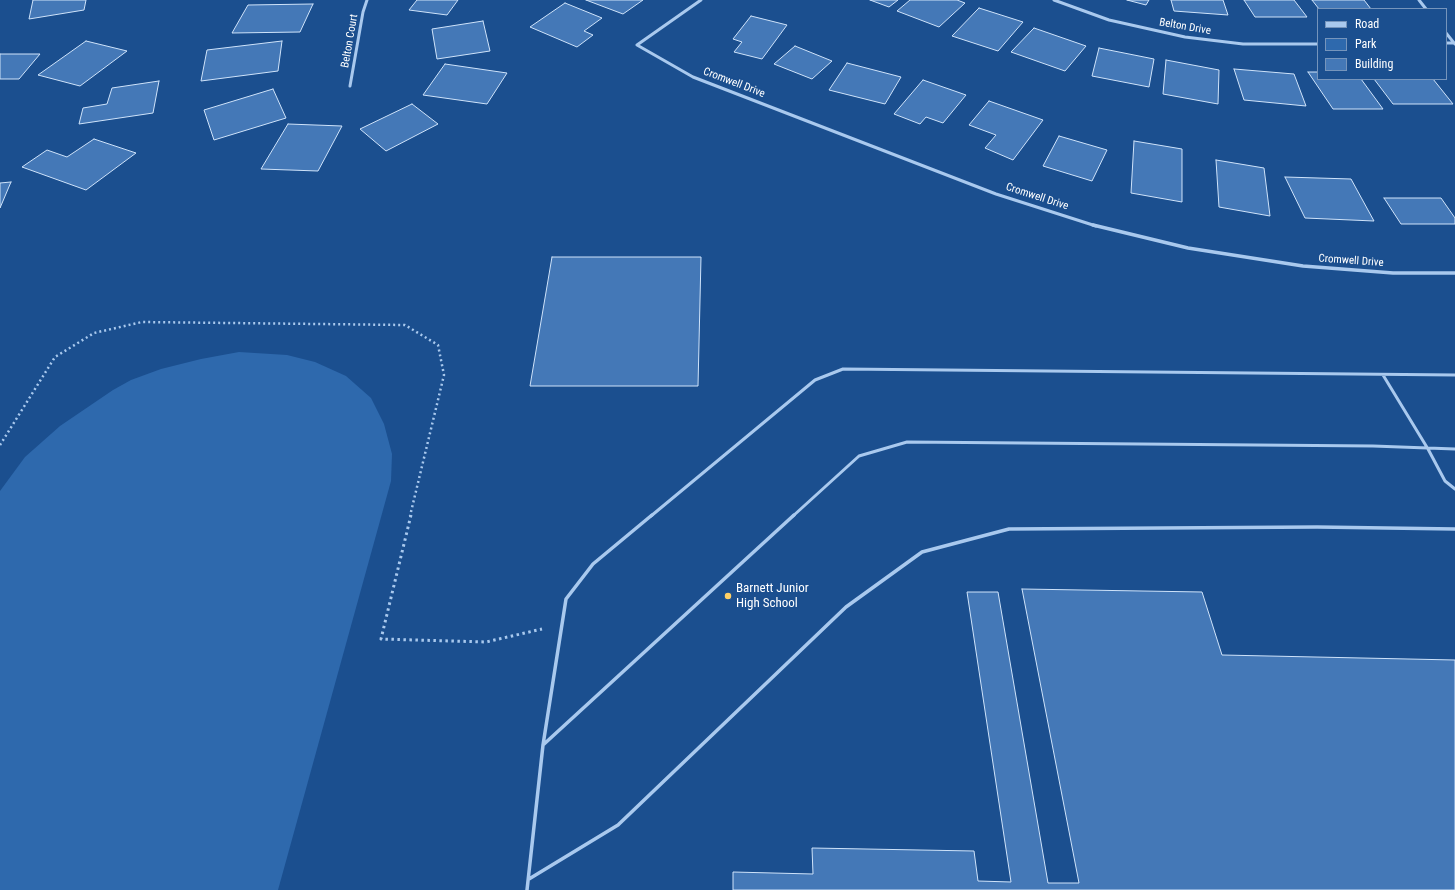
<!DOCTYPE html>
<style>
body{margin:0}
#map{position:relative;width:1455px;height:890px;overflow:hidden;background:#1b4f8f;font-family:"Roboto Condensed",sans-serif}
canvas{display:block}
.legend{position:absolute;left:1317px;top:8px;width:130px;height:72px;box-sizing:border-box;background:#1b4f8f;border:1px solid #7695bc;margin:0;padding:5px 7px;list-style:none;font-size:12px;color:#fff}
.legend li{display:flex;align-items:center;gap:8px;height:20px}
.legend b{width:20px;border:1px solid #7695bc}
</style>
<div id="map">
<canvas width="1455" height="890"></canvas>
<ul class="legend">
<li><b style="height:5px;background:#a9c9ee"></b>Road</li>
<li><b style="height:11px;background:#2e69ad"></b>Park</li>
<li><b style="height:11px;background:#4478b7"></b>Building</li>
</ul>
</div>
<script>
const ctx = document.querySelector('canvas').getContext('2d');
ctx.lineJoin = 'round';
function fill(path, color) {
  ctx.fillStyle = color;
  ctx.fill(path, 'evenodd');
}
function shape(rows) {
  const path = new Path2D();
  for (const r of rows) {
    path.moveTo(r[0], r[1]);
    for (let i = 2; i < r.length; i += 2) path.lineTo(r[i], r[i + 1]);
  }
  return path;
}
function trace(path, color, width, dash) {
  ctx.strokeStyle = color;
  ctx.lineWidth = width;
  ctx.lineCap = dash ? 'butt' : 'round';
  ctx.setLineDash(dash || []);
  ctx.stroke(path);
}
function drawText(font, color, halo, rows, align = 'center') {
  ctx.font = font + ' "Roboto Condensed",sans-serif';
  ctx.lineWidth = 3;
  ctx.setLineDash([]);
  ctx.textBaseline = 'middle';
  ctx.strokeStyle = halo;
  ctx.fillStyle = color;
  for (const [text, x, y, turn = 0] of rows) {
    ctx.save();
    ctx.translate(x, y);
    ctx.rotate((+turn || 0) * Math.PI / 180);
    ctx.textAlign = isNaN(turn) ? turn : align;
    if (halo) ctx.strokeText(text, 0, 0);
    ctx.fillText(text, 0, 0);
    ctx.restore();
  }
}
const green = shape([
 [239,352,287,355,315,362,346,376,371,398,384,424,392,454,391,481,278,890,0,890,0,491,25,457,60,426,113,390,131,380,161,369,201,359]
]);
const building = shape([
 [33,0,86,0,84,10,29,19,33,0],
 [417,0,458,0,447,15,409,10,417,0],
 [586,0,643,0,623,14,586,0],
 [870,0,898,0,889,7,870,0],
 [910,0,957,0,965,3,939,27,897,11,910,0],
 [1127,0,1149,0,1146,5,1127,0],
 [1171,0,1223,0,1228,15,1174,11,1171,0],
 [1244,0,1294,0,1307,17,1255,17,1244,0],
 [1312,0,1364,0,1371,9,1319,9,1312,0],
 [565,3,602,18,584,31,593,35,577,47,530,27,565,3],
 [313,4,300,32,232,33,248,5,313,4],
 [979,8,1023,22,998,51,952,36,979,8],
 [751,16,787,25,762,59,734,52,742,42,733,39,751,16],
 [483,21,490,51,437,59,432,29,483,21],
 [1034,28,1086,46,1065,71,1011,52,1034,28],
 [86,41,127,51,80,86,38,75,86,41],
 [282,41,278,71,201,81,207,50,282,41],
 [795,46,832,61,812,79,774,64,795,46],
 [1099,48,1154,59,1149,87,1092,76,1099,48],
 [0,54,40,54,19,79,0,79,0,54],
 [1166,60,1219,70,1218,104,1163,94,1166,60],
 [847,63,901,77,885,104,829,90,847,63],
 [445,64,507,73,487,104,423,95,445,64],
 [1234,69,1294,74,1306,106,1244,100,1234,69],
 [1308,72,1318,72,1318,79,1361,79,1383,109,1333,109,1308,72],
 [1374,79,1433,79,1453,104,1393,104,1374,79],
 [923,80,966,95,943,123,926,117,920,124,894,114,923,80],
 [159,81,153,113,79,124,83,108,107,104,112,88,159,81],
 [273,89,286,118,214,140,204,110,273,89],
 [989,101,1043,120,1013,160,985,148,996,135,969,125,989,101],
 [412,104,438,124,386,151,360,129,412,104],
 [288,124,342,126,318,171,261,169,288,124],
 [1059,136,1107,150,1092,181,1043,166,1059,136],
 [94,139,136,153,86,190,22,167,47,150,67,157,94,139],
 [1134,141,1182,149,1182,202,1131,193,1134,141],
 [1216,160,1264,168,1270,216,1219,207,1216,160],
 [1285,177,1351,179,1374,221,1305,218,1285,177],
 [11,182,0,208,0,183,11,182],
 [1384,198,1441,198,1455,218,1455,224,1401,224,1384,198],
 [552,257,701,257,698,386,530,386,552,257],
 [1022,589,1202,592,1222,655,1455,660,1455,890,733,890,733,872,813,874,812,848,974,851,978,881,1011,882,967,592,998,592,1048,883,1079,883,1022,589]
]);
const pathFar1 = shape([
 [0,445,55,357,94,333,142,322,405,325,438,345,444,375,410,516]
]);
const path = shape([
 [411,515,381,639,486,642,542,629]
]);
const laneFar1 = shape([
 [1383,375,1428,449,1445,481,1455,489],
 [651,516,815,380,843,369,1455,375],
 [793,516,859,456,907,442,1373,446,1455,449]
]);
const lane = shape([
 [543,745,794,515],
 [529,879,618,825,846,607,922,552,1009,529,1317,527,1455,529],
 [527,890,543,745,566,599,593,564,652,515]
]);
const streetFar1 = shape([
 [701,0,637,45,693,77,996,194,1096,226],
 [1054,0,1109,20,1185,37,1243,44,1318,44],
 [1419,0,1426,9],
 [1446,33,1455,44],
 [1446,43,1455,43],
 [350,86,363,12,367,0]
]);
const street = shape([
 [1093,225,1188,248,1303,266,1393,273,1455,273]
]);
const markers = [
 [728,596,4,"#ffd166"]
];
const farStreetnames = [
 ["Belton Drive",1185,27,10],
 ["Belton Court",350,41,-80],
 ["Cromwell Drive",734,83,21],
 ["Cromwell Drive",1037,197,18],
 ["Cromwell Drive",1351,261,4]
];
const poiNames = [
 ["Barnett Junior",736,589],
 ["High School",736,604]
];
fill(green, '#2e69ad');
fill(building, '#4478b7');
trace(building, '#cfe3fa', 1);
trace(pathFar1, '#a9c9ee', 2.5, [2, 3]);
trace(path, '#a9c9ee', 3, [2.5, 3.5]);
trace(laneFar1, '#a9c9ee', 3);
trace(lane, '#a9c9ee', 3.5);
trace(streetFar1, '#a9c9ee', 3);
trace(street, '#a9c9ee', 3.5);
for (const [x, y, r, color] of markers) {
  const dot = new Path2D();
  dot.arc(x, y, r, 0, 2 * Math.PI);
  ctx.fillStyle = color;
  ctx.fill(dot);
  trace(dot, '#1b4f8f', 1.5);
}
drawText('11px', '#fff', '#1b4f8f', farStreetnames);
drawText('13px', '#fff', '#1b4f8f', poiNames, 'left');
</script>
